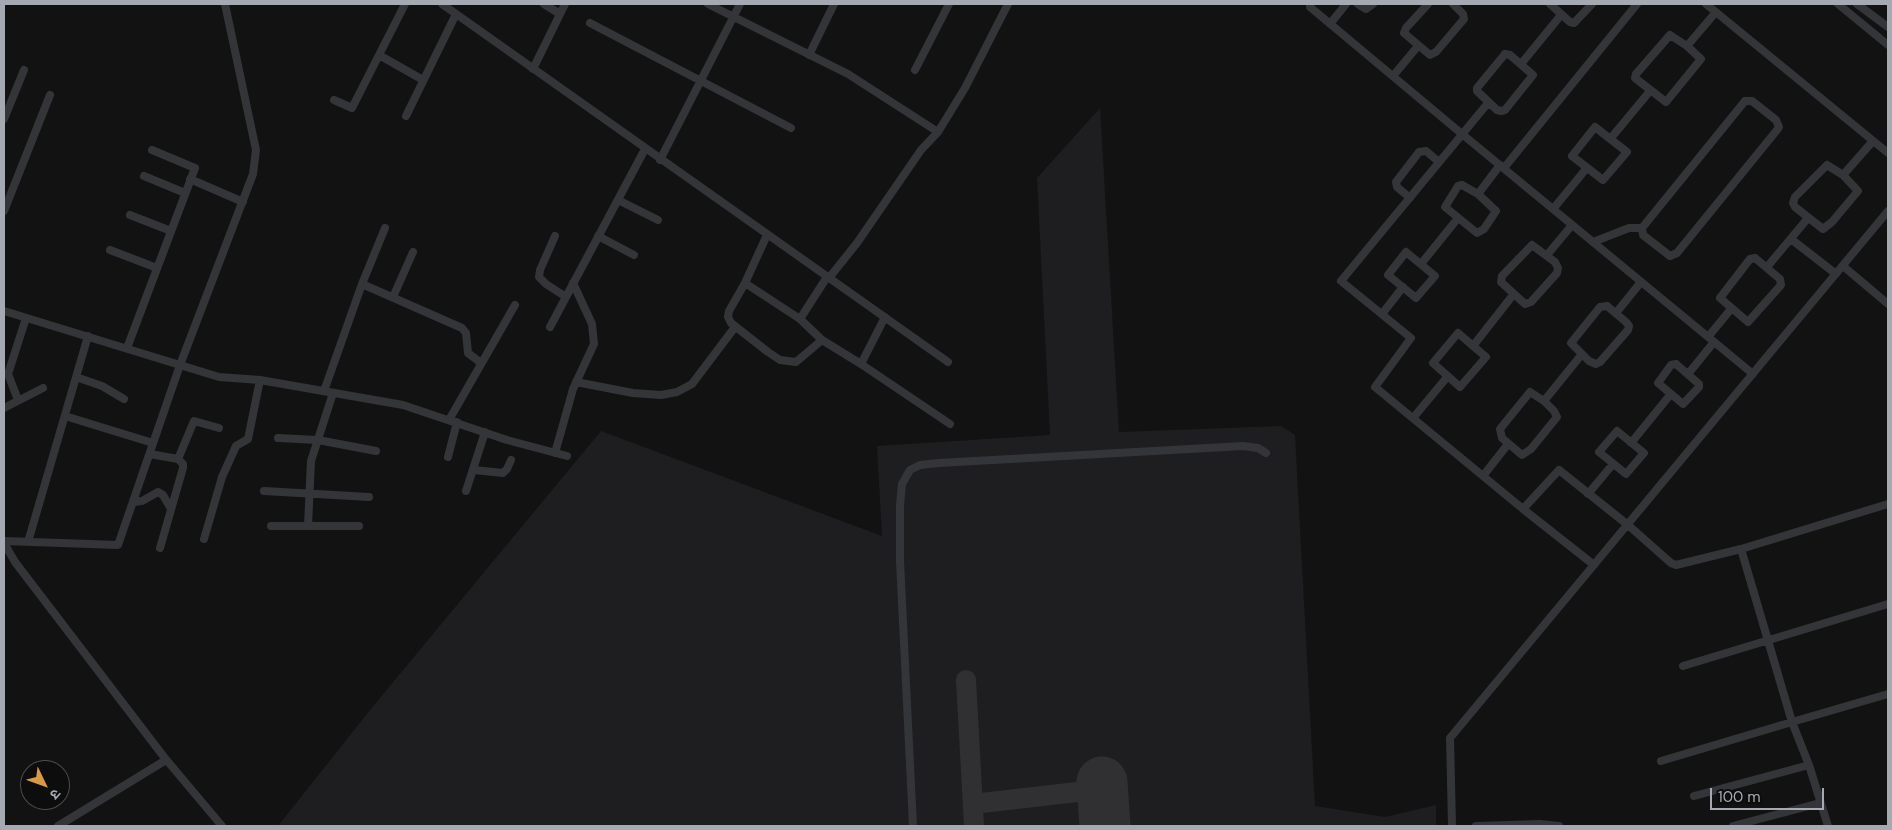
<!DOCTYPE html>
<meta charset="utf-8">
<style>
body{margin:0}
#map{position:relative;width:1892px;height:830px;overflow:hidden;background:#121213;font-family:"DM Sans","Noto Sans Devanagari",sans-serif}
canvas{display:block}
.frame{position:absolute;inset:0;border:5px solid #a5aab2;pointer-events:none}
.north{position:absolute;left:20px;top:760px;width:50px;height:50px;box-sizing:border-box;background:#0d0d0e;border:1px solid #4a4c50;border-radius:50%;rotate:132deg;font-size:14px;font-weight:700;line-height:20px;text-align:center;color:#a5aab2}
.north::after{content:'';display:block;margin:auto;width:18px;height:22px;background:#da9943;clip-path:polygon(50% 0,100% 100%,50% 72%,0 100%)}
.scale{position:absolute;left:1710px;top:788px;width:114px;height:22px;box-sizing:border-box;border:2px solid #a5aab2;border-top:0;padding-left:6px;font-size:15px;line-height:18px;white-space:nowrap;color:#a5aab2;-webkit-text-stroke:4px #0d0d0e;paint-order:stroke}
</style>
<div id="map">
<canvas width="1892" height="830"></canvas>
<div class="frame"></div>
<div class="north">उ</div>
<div class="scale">100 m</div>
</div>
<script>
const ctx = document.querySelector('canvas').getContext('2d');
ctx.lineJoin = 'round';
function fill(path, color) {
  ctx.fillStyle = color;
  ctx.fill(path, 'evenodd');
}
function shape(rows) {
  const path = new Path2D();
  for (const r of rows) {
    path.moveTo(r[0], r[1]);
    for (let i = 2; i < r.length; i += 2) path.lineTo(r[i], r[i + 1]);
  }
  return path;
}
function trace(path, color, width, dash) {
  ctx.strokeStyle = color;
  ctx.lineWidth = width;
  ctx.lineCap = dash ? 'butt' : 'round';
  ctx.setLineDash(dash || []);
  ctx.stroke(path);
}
const built = shape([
 [1100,108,1119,432,1281,426,1295,435,1315,806,1385,817,1436,805,1436,826,278,826,370,710,601,431,882,536,877,446,1050,435,1037,178]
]);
const taxiway = shape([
 [966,680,974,826],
 [973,804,1103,789]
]);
const runway = shape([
 [1102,782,1105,826]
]);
const minor = shape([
 [442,4,948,362],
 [544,4,560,14],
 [708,4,848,74,938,132],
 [1310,4,1310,7,1462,134,1753,374],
 [1358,4,1366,9,1373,4],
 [1428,4,1406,28,1404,33,1430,55,1436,52,1464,19,1463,14,1453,4],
 [1550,4,1570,22,1574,23,1592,4],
 [1706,4,1888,153],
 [1838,4,1888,45],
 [1857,4,1888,27],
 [590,23,791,128],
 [1330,24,1346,4],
 [1670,35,1687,46,1701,59,1666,102,1635,78,1636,74,1670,35],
 [1687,46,1716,12],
 [1505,54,1510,55,1533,75,1505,110,1501,111,1497,110,1477,91,1477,88,1505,54],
 [379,55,423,80],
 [809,55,834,4],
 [1521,64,1561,15],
 [533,69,565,4],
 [915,70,949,4],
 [1393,76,1418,46],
 [334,100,352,108,405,4],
 [1745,101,1752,101,1776,120,1779,127,1777,130,1677,253,1670,256,1643,235,1642,228,1745,101],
 [1488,103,1341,281,1411,338,1375,387,1523,509,1559,470,1628,525,1671,563,1676,565,1741,549,1888,504],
 [406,116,456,14],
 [4,119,24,70],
 [1595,127,1627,152,1603,180,1572,156,1595,127],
 [1611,138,1650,91],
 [660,160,740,4],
 [1827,165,1843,175,1858,191,1832,222,1823,229,1795,207,1793,203,1795,197,1827,165],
 [1504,168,1637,4],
 [1843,175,1873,141],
 [144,176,185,193],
 [190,179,243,202],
 [1462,185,1478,194,1496,211,1484,229,1477,233,1445,207,1458,186,1462,185],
 [1478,194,1500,165],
 [1410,198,1397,187,1396,182,1419,152,1426,151,1439,162],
 [618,200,658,220],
 [1553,209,1586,169],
 [4,211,50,95],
 [130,215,171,231],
 [767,235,745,283,800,319,827,277],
 [555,236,540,270,539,277,546,284,566,297],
 [598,236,634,255],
 [1791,239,1836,274],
 [1593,242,1629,228,1642,228],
 [1532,245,1555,262,1558,268,1557,273,1531,302,1525,304,1501,282,1502,276,1532,245],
 [110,250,157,268],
 [1406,252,1435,276,1416,298,1388,275,1406,252],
 [1547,255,1572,225],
 [1755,258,1780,279,1781,285,1748,322,1720,298,1750,259,1755,258],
 [1421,264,1458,218],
 [1843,266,1888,304],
 [1767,267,1808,218],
 [829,278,857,243,921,150,938,132,965,88,1008,4],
 [745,283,729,311,728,317,731,323,768,352,780,360,796,362,822,340],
 [362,284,385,228],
 [393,297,413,252],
 [1607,306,1626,322,1629,326,1628,330,1600,362,1596,364,1589,361,1571,343,1600,307,1607,306],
 [4,311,219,377,260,380,403,405,507,440,567,456],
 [1616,313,1641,282],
 [1382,314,1403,287],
 [885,317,861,364,950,424],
 [800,319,822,340,861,364],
 [550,327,645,149],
 [1458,333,1486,357,1460,387,1433,363,1458,333],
 [1708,337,1731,309],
 [1473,346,1513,295],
 [127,348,195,168,152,150],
 [1676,364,1699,384,1699,387,1683,404,1658,383,1671,365,1676,364],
 [1688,374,1714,342],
 [76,377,102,386,124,399],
 [576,382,633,393,661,395,677,392,692,384,735,327],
 [324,391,362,284,462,328,466,333,468,353,481,363],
 [1530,392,1544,401,1554,411,1557,417,1531,449,1522,455,1502,438,1500,429,1530,392],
 [18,400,8,374,26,318],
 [1544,401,1582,354],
 [4,408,43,388],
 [65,416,153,443],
 [1413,418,1448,376],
 [449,420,515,305],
 [1617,431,1644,453,1626,474,1599,452,1617,431],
 [278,438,318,440,376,451],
 [1631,443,1670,395],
 [555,453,573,389,594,344,592,324,573,283],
 [150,454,178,459,194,421,219,428],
 [448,457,457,422],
 [474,470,503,473,507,469,511,460],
 [1483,476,1508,444],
 [264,491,369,497],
 [466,491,485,432],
 [1588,494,1613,464],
 [133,502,142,501,158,492,163,495,171,509],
 [1523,509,1594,565],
 [271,526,359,526],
 [308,526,311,461,333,393],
 [204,539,222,477,236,446,248,439,260,380],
 [4,541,118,545,180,365,253,174,256,150,225,4],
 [28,542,88,336],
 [4,543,15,562,164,757,222,826],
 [160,548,183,468,183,464,178,459],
 [1741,549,1792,722,1888,694],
 [1683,666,1888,604],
 [1661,761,1792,722,1809,765,1828,826],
 [1694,796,1809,765],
 [58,826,166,760],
 [913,826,900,561,900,505,902,484,910,470,920,465,939,463,1243,446,1258,448,1266,453],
 [1452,826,1450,738,1888,211],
 [1476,826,1540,824,1559,826],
 [1733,826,1820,803]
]);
fill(built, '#1e1e20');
trace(taxiway, '#303032', 20);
trace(runway, '#303032', 51);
trace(minor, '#333538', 8);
</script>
